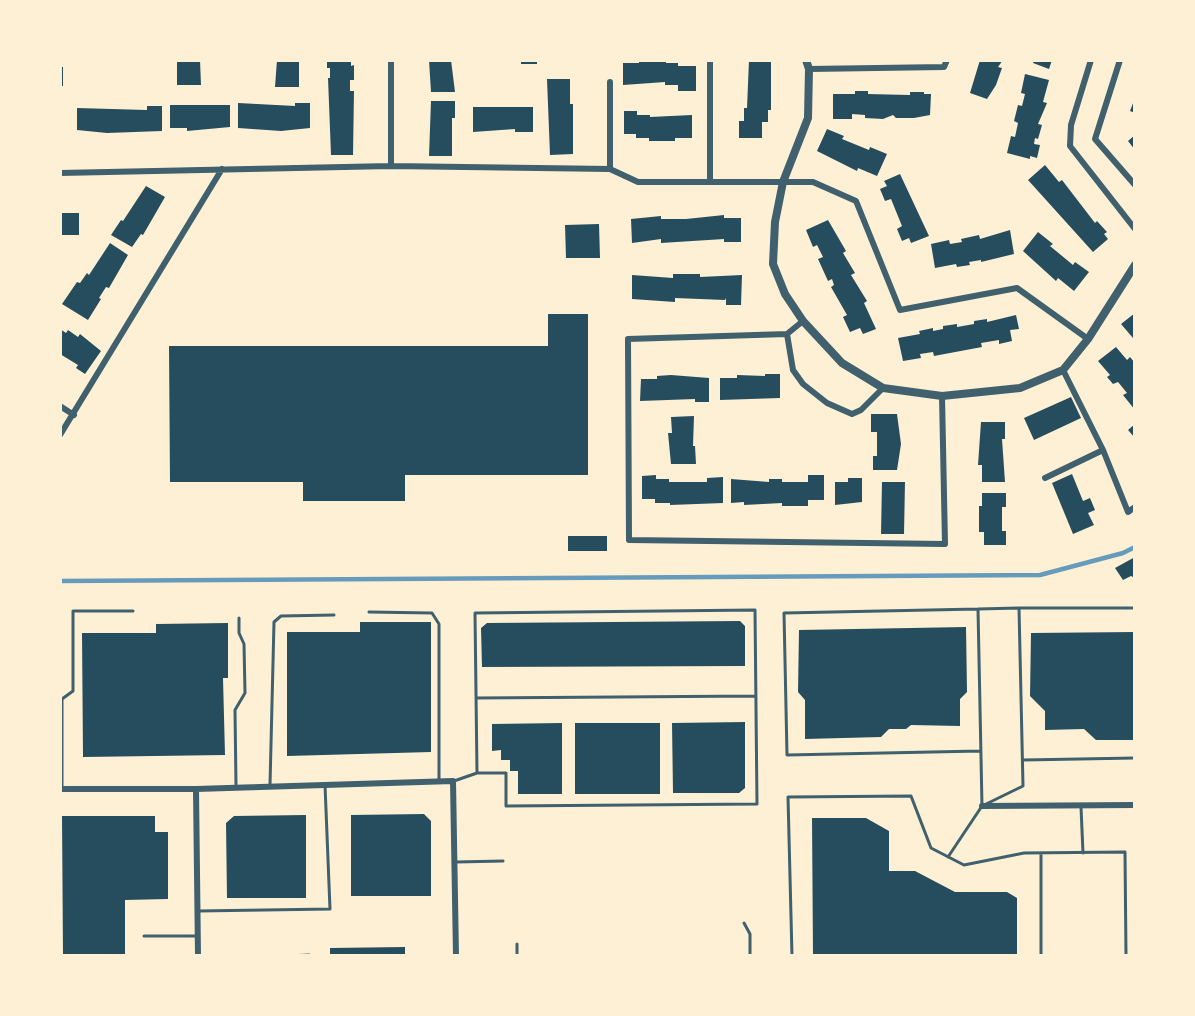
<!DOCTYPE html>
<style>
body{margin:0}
#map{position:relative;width:1195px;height:1016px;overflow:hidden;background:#fdf0d5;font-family:"Archivo Narrow",sans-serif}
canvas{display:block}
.frame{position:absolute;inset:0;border:62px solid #fdf0d5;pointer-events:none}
</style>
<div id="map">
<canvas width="1195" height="1016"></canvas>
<div class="frame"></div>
</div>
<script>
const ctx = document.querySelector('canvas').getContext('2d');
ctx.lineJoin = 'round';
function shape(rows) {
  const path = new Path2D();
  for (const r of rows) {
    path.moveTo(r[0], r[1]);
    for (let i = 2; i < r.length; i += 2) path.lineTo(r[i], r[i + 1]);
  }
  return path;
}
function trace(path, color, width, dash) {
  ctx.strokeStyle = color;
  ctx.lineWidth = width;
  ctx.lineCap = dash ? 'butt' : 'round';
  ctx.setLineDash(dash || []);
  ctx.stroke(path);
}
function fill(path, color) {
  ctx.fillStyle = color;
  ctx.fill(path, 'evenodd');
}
const stream = shape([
 [60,581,1040,575,1123,553,1135,547]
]);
const building = shape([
 [177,60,200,60,201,85,177,85],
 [277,60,299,60,299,87,275,87],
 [327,60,351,60,351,66,354,65,354,80,350,80,350,91,354,91,353,155,331,155,328,78,330,78,330,68,327,68],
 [429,60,451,60,455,92,431,92],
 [521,60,537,60,537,64,521,64],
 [639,60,666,60,666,63,678,63,678,66,696,66,696,91,678,91,678,85,665,85,665,82,623,85,623,63,639,63],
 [749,60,771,60,771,110,768,110,768,122,762,122,762,138,739,138,739,121,744,121,744,108,747,108],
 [980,60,1003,60,998,67,1002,68,996,85,987,99,970,93],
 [1034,60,1052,60,1049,69,1033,63],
 [60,67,63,67,63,86,60,86],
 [1025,74,1049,80,1043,102,1047,103,1038,124,1042,125,1038,139,1035,138,1034,144,1040,145,1037,158,1030,156,1030,159,1007,153,1011,136,1015,137,1018,123,1014,121,1018,105,1022,106,1025,94,1021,93],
 [547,79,570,79,570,104,573,104,573,154,550,155],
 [855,91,868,91,868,94,910,95,910,92,924,92,924,94,931,94,930,115,914,118,896,118,893,115,883,119,865,118,865,115,852,114,852,119,833,119,833,94,855,94],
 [1135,98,1135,113,1130,111],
 [431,101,455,101,455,118,452,118,452,156,429,156],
 [238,103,295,106,295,103,310,103,310,128,281,131,238,128],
 [170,105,230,105,230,127,187,131,187,128,170,128],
 [147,106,162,106,162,131,107,133,77,130,77,108,147,110],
 [473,107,533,107,533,132,515,132,515,129,473,132],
 [624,111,637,111,637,115,650,115,650,117,692,115,692,138,675,138,675,141,649,141,649,138,636,138,636,134,624,134],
 [827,129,844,136,842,139,869,150,870,147,887,154,877,176,858,168,857,171,817,151],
 [1135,135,1135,150,1128,141],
 [1045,165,1059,182,1062,180,1095,223,1097,221,1107,232,1104,234,1108,239,1093,252,1028,180],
 [900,174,929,236,911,243,909,238,902,241,897,229,902,226,891,199,885,201,880,189,887,186,884,181],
 [146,186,165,197,143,235,141,234,132,247,111,235,121,220,123,221],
 [60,209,62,213,79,213,79,235,61,235],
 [724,215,724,218,741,218,741,242,724,242,724,239,661,243,661,239,632,243,631,219,661,216,661,219,686,219],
 [828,220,846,251,843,253,855,273,851,275,867,301,864,303,876,329,863,334,860,328,850,332,843,317,847,315,831,287,834,285,832,279,828,281,818,259,823,257,817,245,813,247,806,230],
 [599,224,600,258,566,258,565,225],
 [1010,230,1014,254,981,262,981,260,969,262,970,265,957,267,956,264,935,268,931,244,949,240,950,244,962,242,961,239,979,235,980,239],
 [1038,232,1053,244,1050,246,1073,265,1075,262,1089,272,1074,291,1058,278,1056,281,1023,251],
 [110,243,128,255,109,288,106,287,99,298,101,299,88,320,62,304,77,282,80,283,87,273,89,275],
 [673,274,700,274,700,277,742,275,741,305,726,305,726,298,725,300,675,298,675,302,632,299,632,275,673,278],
 [1135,313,1135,337,1133,338,1121,324],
 [548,314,588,314,588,475,405,475,405,501,303,501,303,482,170,482,169,346,548,346],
 [1016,315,1019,329,1010,330,1012,341,999,344,999,340,981,343,982,347,934,356,933,352,920,354,921,358,903,361,898,338,920,334,919,331,933,328,933,331,943,329,943,326,957,324,957,327,974,324,974,321,987,319,987,322],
 [60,329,66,333,68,330,78,337,80,334,101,351,85,374,76,368,78,365,60,354],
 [1116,347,1127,360,1130,357,1135,363,1135,410,1123,395,1127,393,1118,382,1113,384,1107,377,1110,375,1098,361],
 [765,374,780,374,780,398,720,400,720,378,737,378,737,375,765,376],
 [671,375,709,378,709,402,695,402,695,399,640,401,641,379,657,379,657,376],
 [1071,397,1081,418,1034,440,1024,418],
 [871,414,897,414,901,444,897,470,873,470,873,456,877,456,877,432,871,432],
 [694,416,693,446,695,446,696,464,671,464,668,433,672,433,671,417],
 [981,422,1005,422,1005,439,1002,439,1005,482,982,482,982,465,978,465],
 [1135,424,1135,438,1128,430],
 [1072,474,1083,501,1090,498,1095,510,1088,513,1094,525,1073,534,1052,483],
 [656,475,656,479,669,479,669,482,707,482,707,478,723,477,723,503,670,505,670,503,655,503,655,499,642,499,642,476],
 [808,475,824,475,824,500,808,500,808,506,782,506,782,503,744,505,744,502,731,503,731,479,769,482,769,479,782,479,782,482,808,482],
 [848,478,862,478,862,502,835,505,835,482,848,482],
 [882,482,905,482,904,534,881,534],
 [982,493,1006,493,1006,507,1002,507,1002,531,1006,531,1006,545,984,545,984,532,979,532,979,506,982,506],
 [568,536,607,536,607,551,568,551],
 [1135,557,1135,578,1131,576,1123,580,1115,568],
 [740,621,745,626,745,666,482,667,481,628,487,623],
 [360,622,431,622,431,752,287,756,287,632,360,632],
 [228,623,228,678,223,678,225,755,83,757,82,633,156,633,156,624],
 [966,627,967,692,960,699,960,726,911,725,906,729,889,729,881,737,805,739,805,700,798,692,799,630],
 [1135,632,1135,740,1096,740,1084,729,1045,730,1045,711,1030,696,1031,633],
 [745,722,745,788,739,793,673,793,672,723],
 [562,723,562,794,518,794,518,771,510,771,510,760,501,760,501,750,492,751,492,724],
 [575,723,660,723,660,794,575,794],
 [424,814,431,821,431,896,351,896,351,815],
 [306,815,306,898,227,898,226,823,234,816],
 [62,816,155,816,155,832,168,832,168,899,125,900,125,956,63,956],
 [812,818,866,818,889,831,889,871,915,871,955,892,1007,892,1017,898,1017,956,813,956],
 [405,947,405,956,330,956,330,948]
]);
const service = shape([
 [978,609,1019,608],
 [369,612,432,613,439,624,439,780],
 [476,698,756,696],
 [980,751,787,755,784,613,978,609,982,806],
 [1023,760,1135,758],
 [454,781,477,773,506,773,506,806,757,804,755,610,475,613,477,773],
 [270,785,274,622,281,616,334,615],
 [236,786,235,710,245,693,244,644,239,633,239,618],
 [62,787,62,699,73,691,73,611,133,611],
 [1081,807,1083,853],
 [948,857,982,806,1023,786,1019,608,1135,608],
 [456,862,503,861],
 [198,911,330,909,325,785],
 [744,923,750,934,750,956],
 [144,936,196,936],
 [287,956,309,955],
 [517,956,517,944],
 [792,956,788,797,911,796,931,848,964,865,1024,853,1125,852,1126,956],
 [1041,956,1041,853]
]);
const minor = shape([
 [391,60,391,166],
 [1091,60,1071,125,1070,146,1135,229],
 [1120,60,1095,139,1135,185],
 [809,69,944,67,947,60],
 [610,169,610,82],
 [60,173,391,166,610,169,638,182,813,182,856,201,900,310,1017,288,1088,339],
 [710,181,710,60],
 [803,321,787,334,628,339,629,540,945,544,942,396],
 [787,334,793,370,803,384,827,403,852,414,861,410,883,388],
 [1063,370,1103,450,1128,512,1135,507],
 [60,406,74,415],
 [60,435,222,169],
 [1045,478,1103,450],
 [60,789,196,789,453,781,456,956],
 [196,789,198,956],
 [982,806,1135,805]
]);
const tertiary = shape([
 [806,60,809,69,808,118,783,182,775,222,773,264,785,294,803,321,842,363,883,388,942,396,1020,388,1063,370,1088,339,1135,265]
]);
trace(stream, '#669bbc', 4.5);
fill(building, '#264d5e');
trace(service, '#3f606c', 3);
trace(minor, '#3f606c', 6);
trace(tertiary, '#3f606c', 8);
</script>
